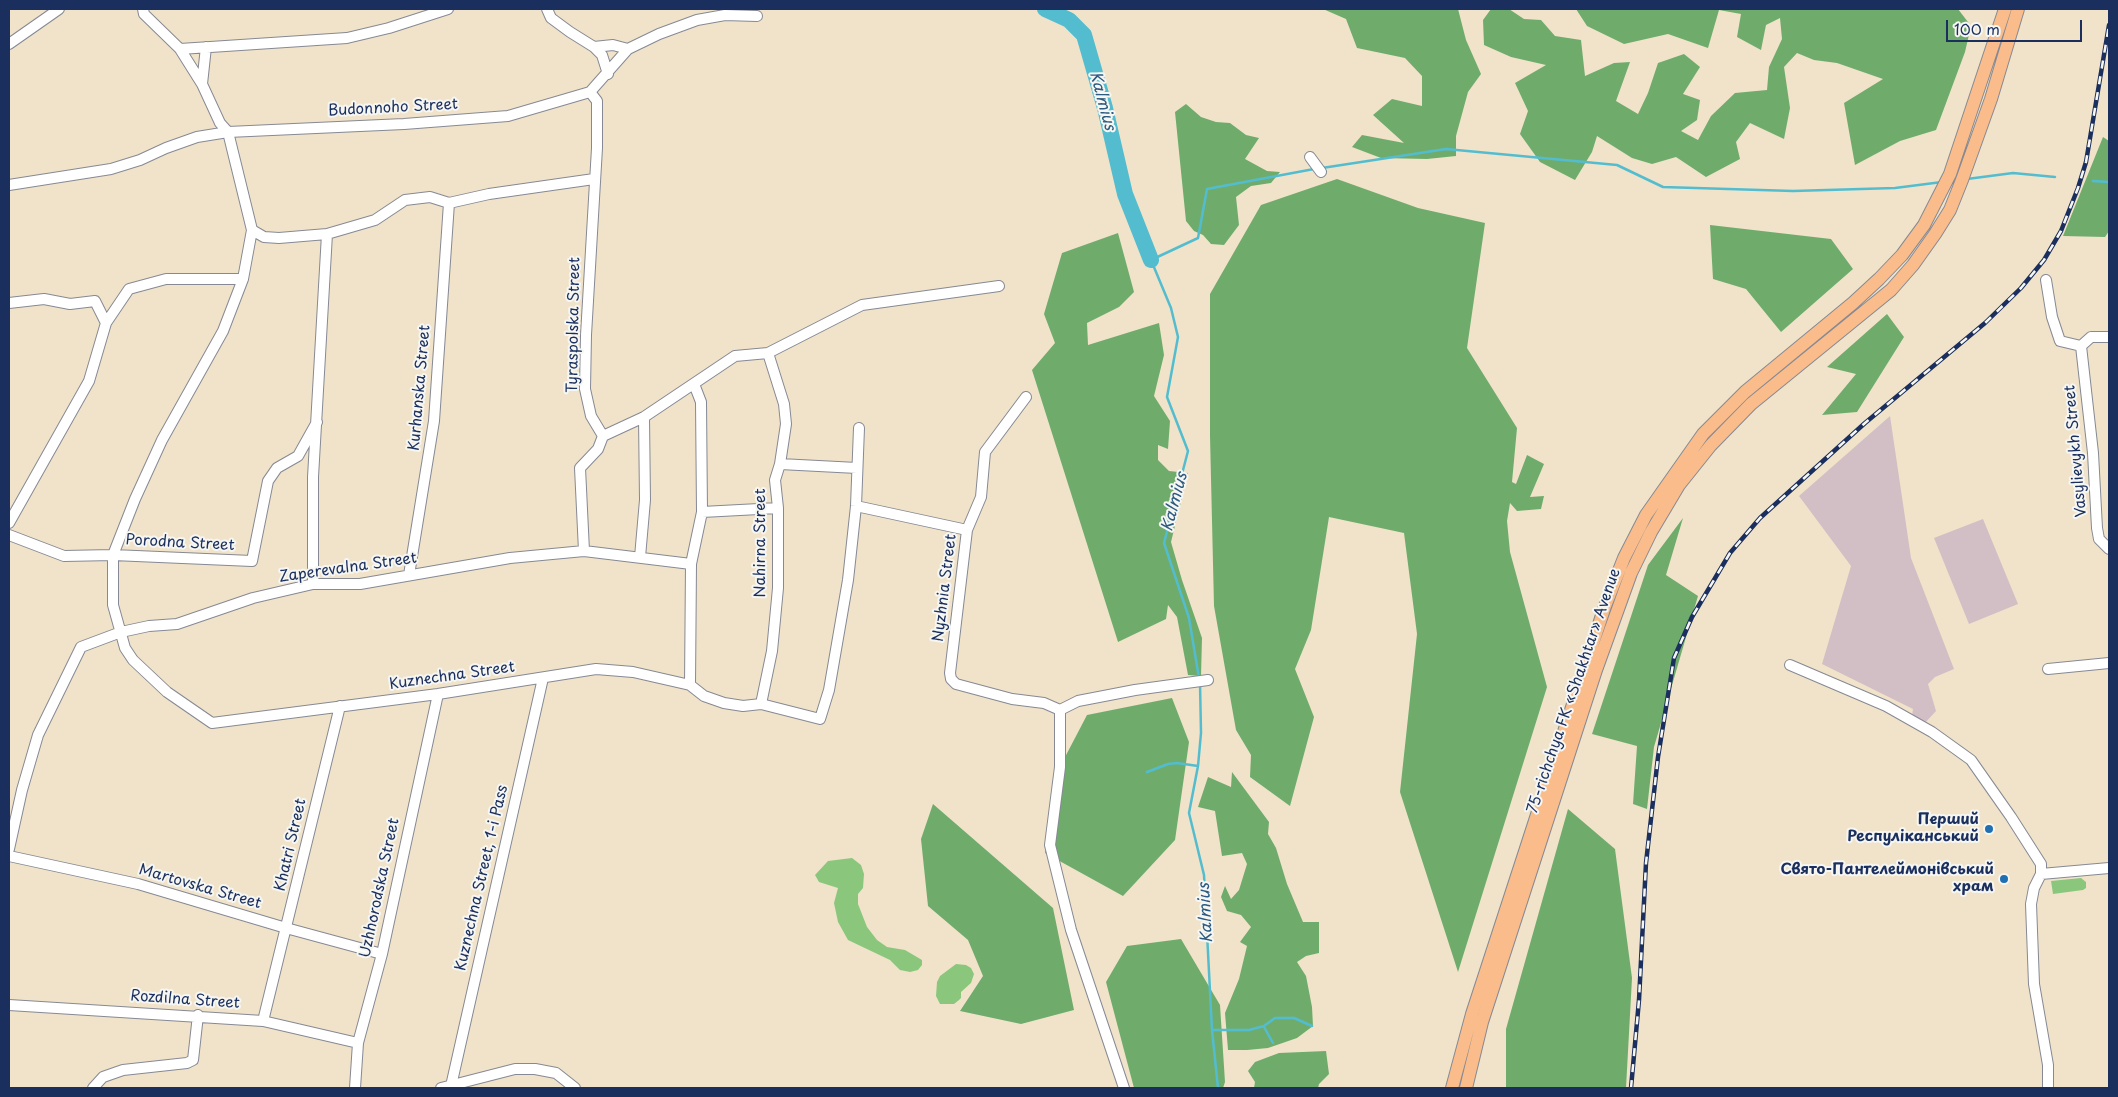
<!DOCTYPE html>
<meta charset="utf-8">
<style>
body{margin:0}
#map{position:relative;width:2118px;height:1097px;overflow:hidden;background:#f0e3c9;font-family:"Playpen Sans",sans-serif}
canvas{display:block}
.frame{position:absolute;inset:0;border:10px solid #1b2f5e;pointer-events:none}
.scale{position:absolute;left:1946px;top:20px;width:136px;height:22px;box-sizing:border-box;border:2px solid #1b2f5e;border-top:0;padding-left:6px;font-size:15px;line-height:18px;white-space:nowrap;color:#1b2f5e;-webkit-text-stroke:4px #f6f6f2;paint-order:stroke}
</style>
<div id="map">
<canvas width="2118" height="1097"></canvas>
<div class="frame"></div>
<div class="scale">100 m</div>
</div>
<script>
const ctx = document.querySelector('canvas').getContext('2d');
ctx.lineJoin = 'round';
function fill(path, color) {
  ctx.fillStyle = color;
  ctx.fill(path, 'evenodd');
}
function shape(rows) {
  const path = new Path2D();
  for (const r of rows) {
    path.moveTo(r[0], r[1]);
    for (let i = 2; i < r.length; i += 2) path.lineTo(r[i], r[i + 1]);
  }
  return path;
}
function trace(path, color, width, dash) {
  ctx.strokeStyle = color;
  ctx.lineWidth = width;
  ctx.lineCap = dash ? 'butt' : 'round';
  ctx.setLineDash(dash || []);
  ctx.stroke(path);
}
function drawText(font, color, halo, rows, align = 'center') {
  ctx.font = font + ' "Playpen Sans",sans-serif';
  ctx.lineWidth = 4;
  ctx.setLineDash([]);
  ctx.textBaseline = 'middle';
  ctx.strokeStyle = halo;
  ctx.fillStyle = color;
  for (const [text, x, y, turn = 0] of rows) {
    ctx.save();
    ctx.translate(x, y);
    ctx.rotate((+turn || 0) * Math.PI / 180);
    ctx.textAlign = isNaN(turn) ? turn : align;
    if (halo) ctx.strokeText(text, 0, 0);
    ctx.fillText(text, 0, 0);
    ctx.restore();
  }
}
const industrial = shape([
 [1890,416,1911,558,1954,669,1935,677,1928,684,1936,711,1924,724,1912,716,1913,709,1822,664,1851,566,1799,496],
 [1983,519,2018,604,1969,624,1934,538]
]);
const green = shape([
 [852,858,861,865,864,874,863,888,858,894,858,904,867,927,877,940,887,947,905,950,922,960,922,965,918,970,910,972,900,970,890,960,848,940,838,922,834,903,838,888,819,882,815,875,828,861],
 [2081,878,2086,882,2086,888,2083,890,2053,894,2051,881],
 [956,964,966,965,971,968,974,974,971,983,961,992,961,998,959,1000,954,1004,940,1004,936,996,937,982,940,976]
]);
const forest = shape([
 [1323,9,1458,9,1466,40,1481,74,1468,92,1456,136,1456,156,1427,159,1381,158,1352,147,1362,135,1404,143,1373,115,1392,99,1422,106,1422,76,1405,58,1357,48,1346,19],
 [1491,9,1509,9,1524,19,1541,20,1555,36,1581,40,1585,76,1614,63,1630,62,1616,101,1638,114,1648,93,1658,63,1684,54,1700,67,1683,94,1700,100,1697,120,1681,131,1698,140,1711,116,1735,93,1767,90,1769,67,1782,39,1780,18,1766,25,1761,50,1737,37,1741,14,1719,10,1708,48,1668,34,1624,44,1587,26,1576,9,1958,9,1971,26,1965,52,1936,130,1900,141,1855,165,1844,103,1883,79,1837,63,1814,60,1797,53,1784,67,1790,108,1784,139,1750,123,1736,142,1740,159,1706,177,1676,157,1652,164,1632,158,1597,136,1592,152,1575,180,1540,162,1520,134,1528,111,1515,83,1546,65,1511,57,1484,45,1483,20],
 [1186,104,1201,117,1216,122,1230,123,1246,135,1259,138,1245,159,1267,171,1280,172,1271,183,1251,186,1236,197,1239,225,1224,245,1211,244,1203,235,1194,231,1186,221,1175,112],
 [2103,137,2109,141,2109,231,2105,237,2063,236],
 [1337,179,1418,208,1485,223,1467,348,1517,428,1512,482,1516,484,1527,455,1544,464,1530,497,1544,496,1541,509,1517,511,1510,503,1507,521,1510,552,1547,687,1458,972,1400,792,1417,634,1404,533,1329,517,1311,630,1295,669,1314,717,1290,806,1250,777,1251,755,1236,730,1214,606,1210,436,1210,294,1261,205],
 [1710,225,1831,239,1853,269,1781,332,1746,289,1713,279],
 [1118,233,1134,292,1119,307,1087,323,1088,345,1159,323,1164,355,1154,396,1170,421,1168,449,1158,445,1158,460,1169,471,1188,473,1171,542,1182,580,1202,638,1201,676,1188,675,1177,617,1168,605,1166,619,1118,642,1032,370,1055,343,1044,314,1062,253],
 [1887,314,1904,337,1857,412,1822,415,1856,374,1827,367],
 [1683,518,1666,575,1698,596,1654,747,1647,809,1633,804,1637,746,1592,734,1648,565],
 [1172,698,1189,742,1175,840,1123,896,1045,853,1064,759,1087,715],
 [1232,772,1269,822,1268,834,1276,848,1287,884,1303,922,1319,922,1319,953,1306,956,1297,962,1306,976,1312,1007,1313,1026,1297,1038,1268,1048,1247,1050,1228,1050,1225,1013,1239,979,1247,946,1240,942,1251,927,1241,915,1227,911,1221,897,1225,886,1231,899,1239,890,1247,864,1242,853,1222,856,1215,811,1198,807,1208,777,1231,787],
 [933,804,1053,908,1074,1010,1021,1024,960,1011,983,976,968,940,928,906,921,839],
 [1568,809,1615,849,1632,978,1626,1088,1506,1088,1506,1029],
 [1181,939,1220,1005,1225,1082,1223,1088,1134,1088,1106,982,1127,946],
 [1326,1051,1329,1074,1319,1084,1318,1088,1254,1088,1255,1082,1248,1071,1255,1062,1279,1053]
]);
const stream = shape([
 [1322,168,1446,149,1617,165,1663,187,1793,191,1895,188,1942,182],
 [1967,179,2013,173,2055,177],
 [2093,181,2109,182],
 [1199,678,1189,618,1164,543,1188,451,1167,397,1178,337,1171,308,1151,260,1198,238,1207,189,1314,169],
 [1200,683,1201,733,1198,766,1189,813,1204,875,1212,1030,1218,1088],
 [1147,772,1168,764,1177,763,1198,766],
 [1264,1027,1273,1043],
 [1212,1030,1249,1030,1264,1026,1275,1018,1294,1018,1312,1026]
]);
const river = shape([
 [1045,9,1069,20,1084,35,1105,108,1125,194,1151,260]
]);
const minor = shape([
 [143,9,144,14,180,49,202,84,220,123,228,132,252,230,243,279,223,331,162,440,135,499,113,555,113,605,125,648,133,660,167,692,212,723,438,694,596,669,633,672,690,685,704,696,724,703,743,706,761,704,820,719,829,690,848,580,856,506,859,428],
 [547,9,551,18,570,32,594,47,602,55,608,74],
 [9,44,59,9],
 [594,47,613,45,628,49],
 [180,49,347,38,389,28,448,9],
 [202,84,206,47],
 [1310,157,1321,172],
 [9,185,111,169,140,160,166,148,197,137,228,132,404,124,508,116,590,92,628,49,659,34,697,20,725,15,757,16],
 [252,230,264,237,279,238,327,234,375,220,405,200,430,197,449,203,489,194,594,179],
 [2046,280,2052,317,2060,341,2081,346,2091,337,2109,337],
 [9,303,44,299,70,304,95,301,106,323,129,289,166,279,243,279],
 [2081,346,2093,453,2097,528,2099,539,2109,549],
 [1026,397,985,452,981,497,967,530,950,673,951,679,956,684,1012,699,1044,703,1060,710,1078,701,1135,690,1208,680],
 [603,436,644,417,735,356,768,353,862,305,999,286],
 [780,464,857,468],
 [856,506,967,530],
 [702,512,778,508],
 [9,523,89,381,106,323],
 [9,535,64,556,113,555,252,561,268,481,277,468,298,456,317,422],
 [584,551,580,468,598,449,603,436,591,416,585,389,586,335,597,148,597,101,590,92],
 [640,557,645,500,644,417],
 [409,575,434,421,449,203],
 [313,584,313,477,327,234],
 [1790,665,1886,706,1932,732,1971,760,2011,817,2041,864,2041,874,2034,888,2031,904,2034,984,2048,1065,2048,1088],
 [2048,669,2109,663],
 [690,685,691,564,702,512,701,402,694,384],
 [761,704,772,651,778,588,778,508,775,480,780,464,786,424,784,404,768,353],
 [1060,710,1060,767,1050,845,1071,930,1124,1088],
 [9,849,22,790,38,735,81,647,121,632,149,626,177,624,253,598,313,584,360,584,510,558,584,551,691,564],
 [9,856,138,884,286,928,382,954],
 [2041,874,2109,868],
 [9,1005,263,1021,358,1043],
 [263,1021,340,706],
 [451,1086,543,678],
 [93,1088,103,1077,123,1070,187,1063,193,1060,198,1015],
 [355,1088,358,1043,382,954,438,694],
 [441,1088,515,1069,535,1069,556,1073,575,1088]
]);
const major = shape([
 [1452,1088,1472,1014,1605,606,1624,558,1646,515,1703,434,1745,392,1853,303,1879,279,1902,255,1924,225,1950,174,2005,9],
 [1466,1088,1482,1022,1596,670,1631,573,1651,532,1679,485,1711,445,1751,404,1891,290,1913,265,1935,234,1950,210,1962,180,1991,99,2018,9]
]);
const rail = shape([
 [1631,1088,1639,1000,1646,863,1658,757,1674,658,1692,617,1730,553,1760,518,1865,423,1985,323,2021,288,2044,260,2061,231,2078,188,2086,162,2109,25]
]);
const markers = [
 [1989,829,5,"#1f6fb2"],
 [2004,879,5,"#1f6fb2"]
];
const streetNames = [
 ["Budonnoho Street",393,108,-3],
 ["Tyraspolska Street",574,325,-89],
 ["Kurhanska Street",420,388,-85],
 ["Vasylievykh Street",2076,451,-95],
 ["Porodna Street",180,543,3],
 ["Nahirna Street",761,543,-90],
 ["Zaperevalna Street",348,568,-8],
 ["Nyzhnia Street",945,588,-83],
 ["Kuznechna Street",452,676,-8],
 ["75-richchya FK «Shakhtar» Avenue",1574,691,-71],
 ["Khatri Street",291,845,-77],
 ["Kuznechna Street, 1-i Pass",482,878,-77],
 ["Martovska Street",200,887,16],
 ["Uzhhorodska Street",380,888,-78],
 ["Rozdilna Street",185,1000,4]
];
const poiNames = [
 ["Перший",1979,820],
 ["Респуліканський",1979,837],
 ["Свято-Пантелеймонівський",1994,870],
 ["храм",1994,887]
];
const waterNames = [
 ["Kalmius",1102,101,75],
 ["Kalmius",1175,502,-75],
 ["Kalmius",1206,913,-93]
];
fill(industrial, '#d2bec5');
fill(green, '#8ac77d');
fill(forest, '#6fac6c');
trace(stream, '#53bdcf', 2.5);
trace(river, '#53bdcf', 16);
trace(minor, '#868994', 12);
trace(major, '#868994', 14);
trace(minor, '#fff', 10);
trace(major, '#f9bc8a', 12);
trace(rail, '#1b2f5e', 4.5);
trace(rail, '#f6f6f2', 2.5, [8]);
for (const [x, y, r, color] of markers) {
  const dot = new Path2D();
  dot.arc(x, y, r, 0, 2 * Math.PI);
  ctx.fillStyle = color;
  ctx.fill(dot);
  trace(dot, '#f6f6f2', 2);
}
drawText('15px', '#1b2f5e', '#f6f6f2', streetNames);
drawText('bold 15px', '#1b2f5e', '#f6f6f2', poiNames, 'right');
drawText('italic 16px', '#2c5a80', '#f6f6f2', waterNames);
</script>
